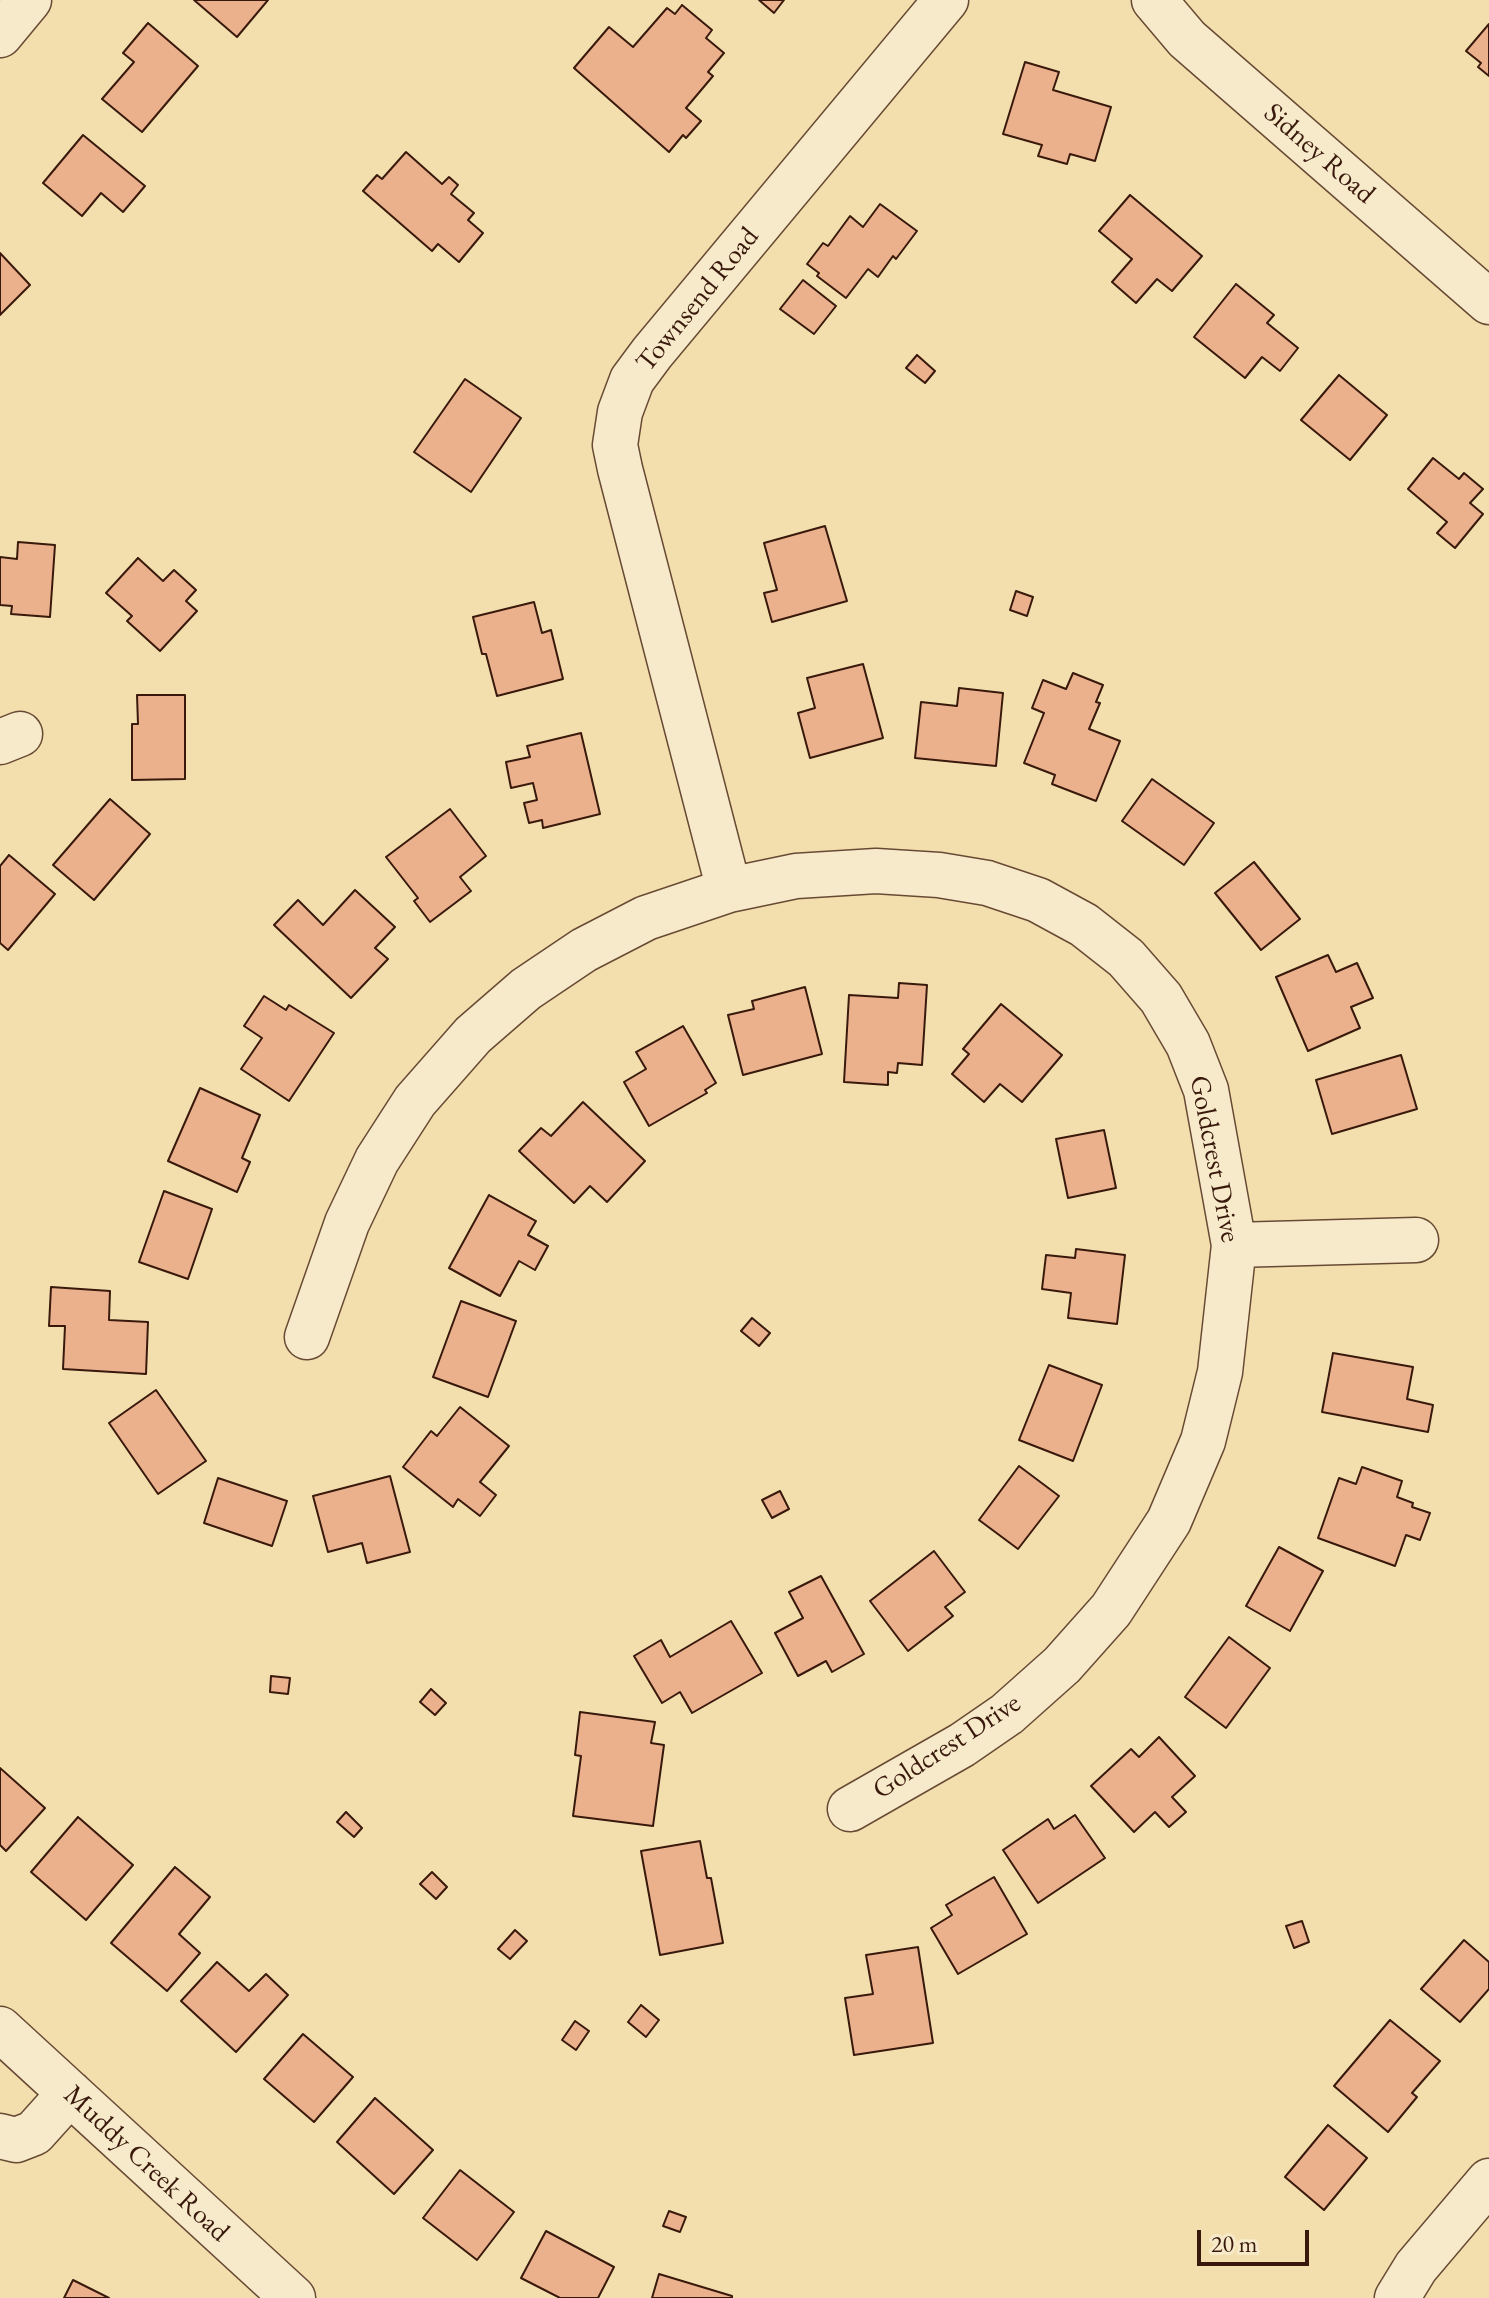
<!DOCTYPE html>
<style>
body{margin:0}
#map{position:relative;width:1489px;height:2298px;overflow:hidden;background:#f3dfad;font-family:"EB Garamond",serif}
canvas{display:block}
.scale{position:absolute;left:1197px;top:2230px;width:112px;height:36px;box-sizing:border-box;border:4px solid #39190c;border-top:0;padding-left:10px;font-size:24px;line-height:28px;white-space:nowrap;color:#39190c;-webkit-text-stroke:6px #f7eaca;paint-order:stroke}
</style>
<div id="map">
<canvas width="1489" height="2298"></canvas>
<div class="scale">20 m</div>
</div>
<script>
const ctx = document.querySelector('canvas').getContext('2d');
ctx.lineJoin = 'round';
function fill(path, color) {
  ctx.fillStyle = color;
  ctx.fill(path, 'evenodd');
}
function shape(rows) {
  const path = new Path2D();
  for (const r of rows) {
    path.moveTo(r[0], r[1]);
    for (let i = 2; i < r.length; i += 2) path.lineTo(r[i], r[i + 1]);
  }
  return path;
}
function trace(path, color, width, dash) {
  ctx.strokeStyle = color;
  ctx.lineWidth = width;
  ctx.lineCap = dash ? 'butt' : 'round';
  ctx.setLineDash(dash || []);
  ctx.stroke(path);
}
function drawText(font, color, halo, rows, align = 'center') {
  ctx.font = font + ' "EB Garamond",serif';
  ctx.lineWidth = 6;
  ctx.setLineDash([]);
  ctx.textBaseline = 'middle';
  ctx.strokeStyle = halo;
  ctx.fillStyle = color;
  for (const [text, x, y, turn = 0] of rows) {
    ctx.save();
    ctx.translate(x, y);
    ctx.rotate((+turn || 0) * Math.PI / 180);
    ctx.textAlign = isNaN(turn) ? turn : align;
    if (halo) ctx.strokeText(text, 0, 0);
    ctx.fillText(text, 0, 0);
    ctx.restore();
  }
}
const building = shape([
 [194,0,268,0,237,37,194,0],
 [759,0,784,0,774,13,759,0],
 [682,5,712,30,706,38,724,53,708,72,713,76,686,108,701,121,686,138,683,135,669,152,574,68,609,27,633,47,667,8,675,14,682,5],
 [148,23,198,66,142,132,102,99,134,62,123,53,148,23],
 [1489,24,1489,76,1478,67,1481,63,1466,51,1489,24],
 [1025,62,1059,72,1053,90,1111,107,1095,161,1070,154,1067,164,1038,156,1042,145,1003,134,1025,62],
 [83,135,145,186,123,212,101,193,82,216,43,183,83,135],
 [406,152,442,184,449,177,458,185,451,194,474,213,468,220,483,233,459,262,438,244,432,251,363,191,377,175,382,179,406,152],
 [1130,195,1202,256,1172,291,1157,279,1136,303,1112,282,1132,259,1099,231,1130,195],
 [880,204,917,231,896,259,893,256,878,277,868,269,846,298,817,276,819,273,807,264,823,243,828,246,850,216,863,227,880,204],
 [0,253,30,285,0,315,0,253],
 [803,280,836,306,814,334,780,309,803,280],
 [1236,284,1274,315,1267,323,1298,348,1280,371,1262,357,1245,378,1194,337,1236,284],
 [917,355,935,371,925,383,906,368,917,355],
 [1339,375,1387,415,1350,460,1301,420,1339,375],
 [465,379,521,418,471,492,414,452,465,379],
 [1433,458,1459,479,1464,473,1483,489,1470,503,1483,514,1455,548,1437,533,1447,522,1408,489,1433,458],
 [825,526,847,601,772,622,764,593,777,590,764,543,825,526],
 [18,542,55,545,50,617,11,614,12,606,0,605,0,557,17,559,18,542],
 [138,558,163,581,174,570,196,590,186,601,197,611,160,651,127,621,132,616,106,593,138,558],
 [1016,591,1033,597,1027,616,1010,610,1016,591],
 [534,602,542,633,551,630,563,679,497,696,486,654,482,654,473,617,534,602],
 [863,664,883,738,810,758,798,713,815,708,807,678,863,664],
 [1073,673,1103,685,1096,702,1100,703,1089,729,1120,741,1096,801,1052,784,1055,775,1024,763,1044,713,1032,708,1043,680,1066,689,1073,673],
 [959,688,1003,693,996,766,915,758,921,702,957,706,959,688],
 [137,695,185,695,185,779,132,780,132,724,138,724,137,695],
 [581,733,600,814,543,828,542,820,529,823,524,803,537,800,533,783,511,788,506,762,530,757,527,746,581,733],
 [1152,779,1214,823,1184,865,1122,821,1152,779],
 [110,799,150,834,94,900,53,865,110,799],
 [450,809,486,856,460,877,471,891,430,922,414,901,418,898,386,857,450,809],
 [9,855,55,894,8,950,0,943,0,866,9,855],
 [1254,862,1300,919,1261,950,1215,893,1254,862],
 [355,890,395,927,375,948,388,959,351,998,274,925,298,900,323,925,355,890],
 [1328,955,1336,972,1357,963,1373,998,1351,1007,1360,1028,1308,1051,1276,977,1328,955],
 [899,983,927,985,922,1065,898,1063,897,1073,888,1072,888,1085,844,1082,849,995,898,998,899,983],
 [805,987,822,1054,743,1075,728,1015,754,1009,752,1001,805,987],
 [264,996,286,1010,289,1005,334,1033,289,1101,241,1069,262,1038,244,1026,264,996],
 [1001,1004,1062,1055,1022,1102,1000,1084,984,1102,952,1074,969,1054,963,1049,1001,1004],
 [683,1026,716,1083,705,1090,707,1093,649,1126,624,1082,646,1069,636,1052,683,1026],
 [1401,1055,1417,1109,1332,1134,1316,1080,1401,1055],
 [200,1088,260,1115,242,1158,250,1162,237,1192,168,1161,200,1088],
 [583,1102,645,1161,607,1202,590,1186,574,1203,519,1151,541,1128,551,1136,583,1102],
 [1104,1130,1116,1188,1068,1198,1056,1139,1104,1130],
 [164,1191,212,1209,188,1279,139,1262,164,1191],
 [489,1195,536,1221,528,1235,548,1246,535,1270,519,1261,500,1296,449,1268,489,1195],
 [1076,1249,1125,1255,1117,1324,1068,1318,1071,1293,1042,1289,1046,1255,1075,1258,1076,1249],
 [51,1287,110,1291,109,1320,148,1322,146,1374,63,1369,65,1326,49,1326,51,1287],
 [461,1301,516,1321,488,1397,433,1377,461,1301],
 [752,1318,770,1333,759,1346,741,1331,752,1318],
 [1333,1353,1413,1367,1407,1399,1433,1405,1428,1432,1322,1412,1333,1353],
 [1049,1365,1102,1385,1073,1461,1019,1440,1049,1365],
 [156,1390,206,1461,158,1494,109,1423,156,1390],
 [460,1407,509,1446,480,1482,496,1495,480,1516,458,1499,453,1507,403,1467,431,1431,437,1436,460,1407],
 [1019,1466,1059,1496,1018,1549,979,1520,1019,1466],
 [1362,1467,1402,1481,1397,1497,1413,1503,1412,1507,1430,1513,1420,1540,1406,1535,1395,1566,1318,1538,1339,1478,1356,1484,1362,1467],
 [390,1476,410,1552,367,1563,362,1543,328,1552,313,1496,390,1476],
 [218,1478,287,1501,272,1546,204,1523,218,1478],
 [780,1491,789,1509,772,1518,762,1500,780,1491],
 [1279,1547,1323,1571,1290,1631,1246,1606,1279,1547],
 [934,1551,965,1592,945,1607,953,1616,908,1651,870,1601,934,1551],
 [821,1576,864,1654,832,1672,826,1661,798,1676,775,1633,803,1618,789,1592,821,1576],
 [731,1621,762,1673,692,1713,680,1692,662,1703,634,1656,661,1640,670,1657,731,1621],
 [1229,1637,1270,1668,1226,1728,1185,1697,1229,1637],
 [271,1676,290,1678,288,1694,270,1692,271,1676],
 [431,1689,446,1703,435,1715,420,1702,431,1689],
 [580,1712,655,1722,651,1743,664,1745,653,1826,573,1816,581,1756,575,1755,580,1712],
 [1159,1737,1195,1776,1172,1797,1186,1812,1169,1827,1155,1812,1134,1832,1091,1786,1131,1749,1139,1757,1159,1737],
 [0,1768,45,1808,6,1851,0,1845,0,1768],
 [346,1812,362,1828,354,1837,337,1822,346,1812],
 [1075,1815,1105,1858,1038,1903,1003,1850,1048,1819,1054,1829,1075,1815],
 [78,1817,133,1865,86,1920,31,1872,78,1817],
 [700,1841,707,1878,711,1878,723,1943,660,1955,641,1851,700,1841],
 [175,1867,210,1897,179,1934,200,1953,167,1991,111,1943,175,1867],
 [432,1872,447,1887,436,1899,420,1884,432,1872],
 [994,1877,1027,1934,958,1974,931,1928,952,1915,946,1905,994,1877],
 [1302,1921,1309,1942,1294,1948,1286,1926,1302,1921],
 [515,1930,527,1941,510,1959,498,1949,515,1930],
 [1464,1940,1489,1962,1489,1989,1460,2022,1421,1989,1464,1940],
 [918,1947,933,2043,854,2055,845,1998,873,1994,866,1955,918,1947],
 [217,1962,249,1991,266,1974,288,1995,236,2052,181,2001,217,1962],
 [641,2005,659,2020,646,2037,628,2022,641,2005],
 [1390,2020,1440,2061,1412,2093,1417,2097,1388,2132,1334,2086,1390,2020],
 [575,2021,589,2031,576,2050,562,2040,575,2021],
 [303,2034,353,2077,314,2122,264,2079,303,2034],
 [375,2098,433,2150,394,2194,337,2142,375,2098],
 [1328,2125,1367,2158,1324,2210,1285,2177,1328,2125],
 [460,2170,514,2212,477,2260,423,2218,460,2170],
 [669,2211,686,2217,680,2232,663,2226,669,2211],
 [546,2231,614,2267,598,2298,560,2298,521,2278,546,2231],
 [659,2274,732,2296,732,2298,652,2298,659,2274],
 [73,2280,109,2298,64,2298,73,2280]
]);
const minor = shape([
 [1154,0,1187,39,1489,302],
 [0,35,29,0],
 [0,742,20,734],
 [729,890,620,469,615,445,620,412,632,380,652,353,946,0],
 [1234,1245,1416,1240],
 [307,1337,347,1223,377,1160,415,1101,473,1035,526,989,584,950,646,918,729,890,796,876,876,871,939,875,987,883,1038,900,1084,925,1126,958,1161,998,1188,1044,1206,1090,1234,1245,1220,1372,1203,1441,1169,1521,1111,1610,1062,1665,1007,1714,962,1745,850,1809],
 [0,2029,293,2298],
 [0,2136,16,2140,34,2133,70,2093],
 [1397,2298,1416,2267,1489,2181]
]);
const streetNames = [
 ["Sidney Road",1319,154,41],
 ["Townsend Road",698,300,-51],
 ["Goldcrest Drive",1214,1159,79],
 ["Goldcrest Drive",947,1747,-33],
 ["Muddy Creek Road",146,2164,43]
];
fill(building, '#ebb08c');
trace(building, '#39190c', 2);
trace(minor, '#684a34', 47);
trace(minor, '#f7eaca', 44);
drawText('28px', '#39190c', '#f7eaca', streetNames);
</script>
